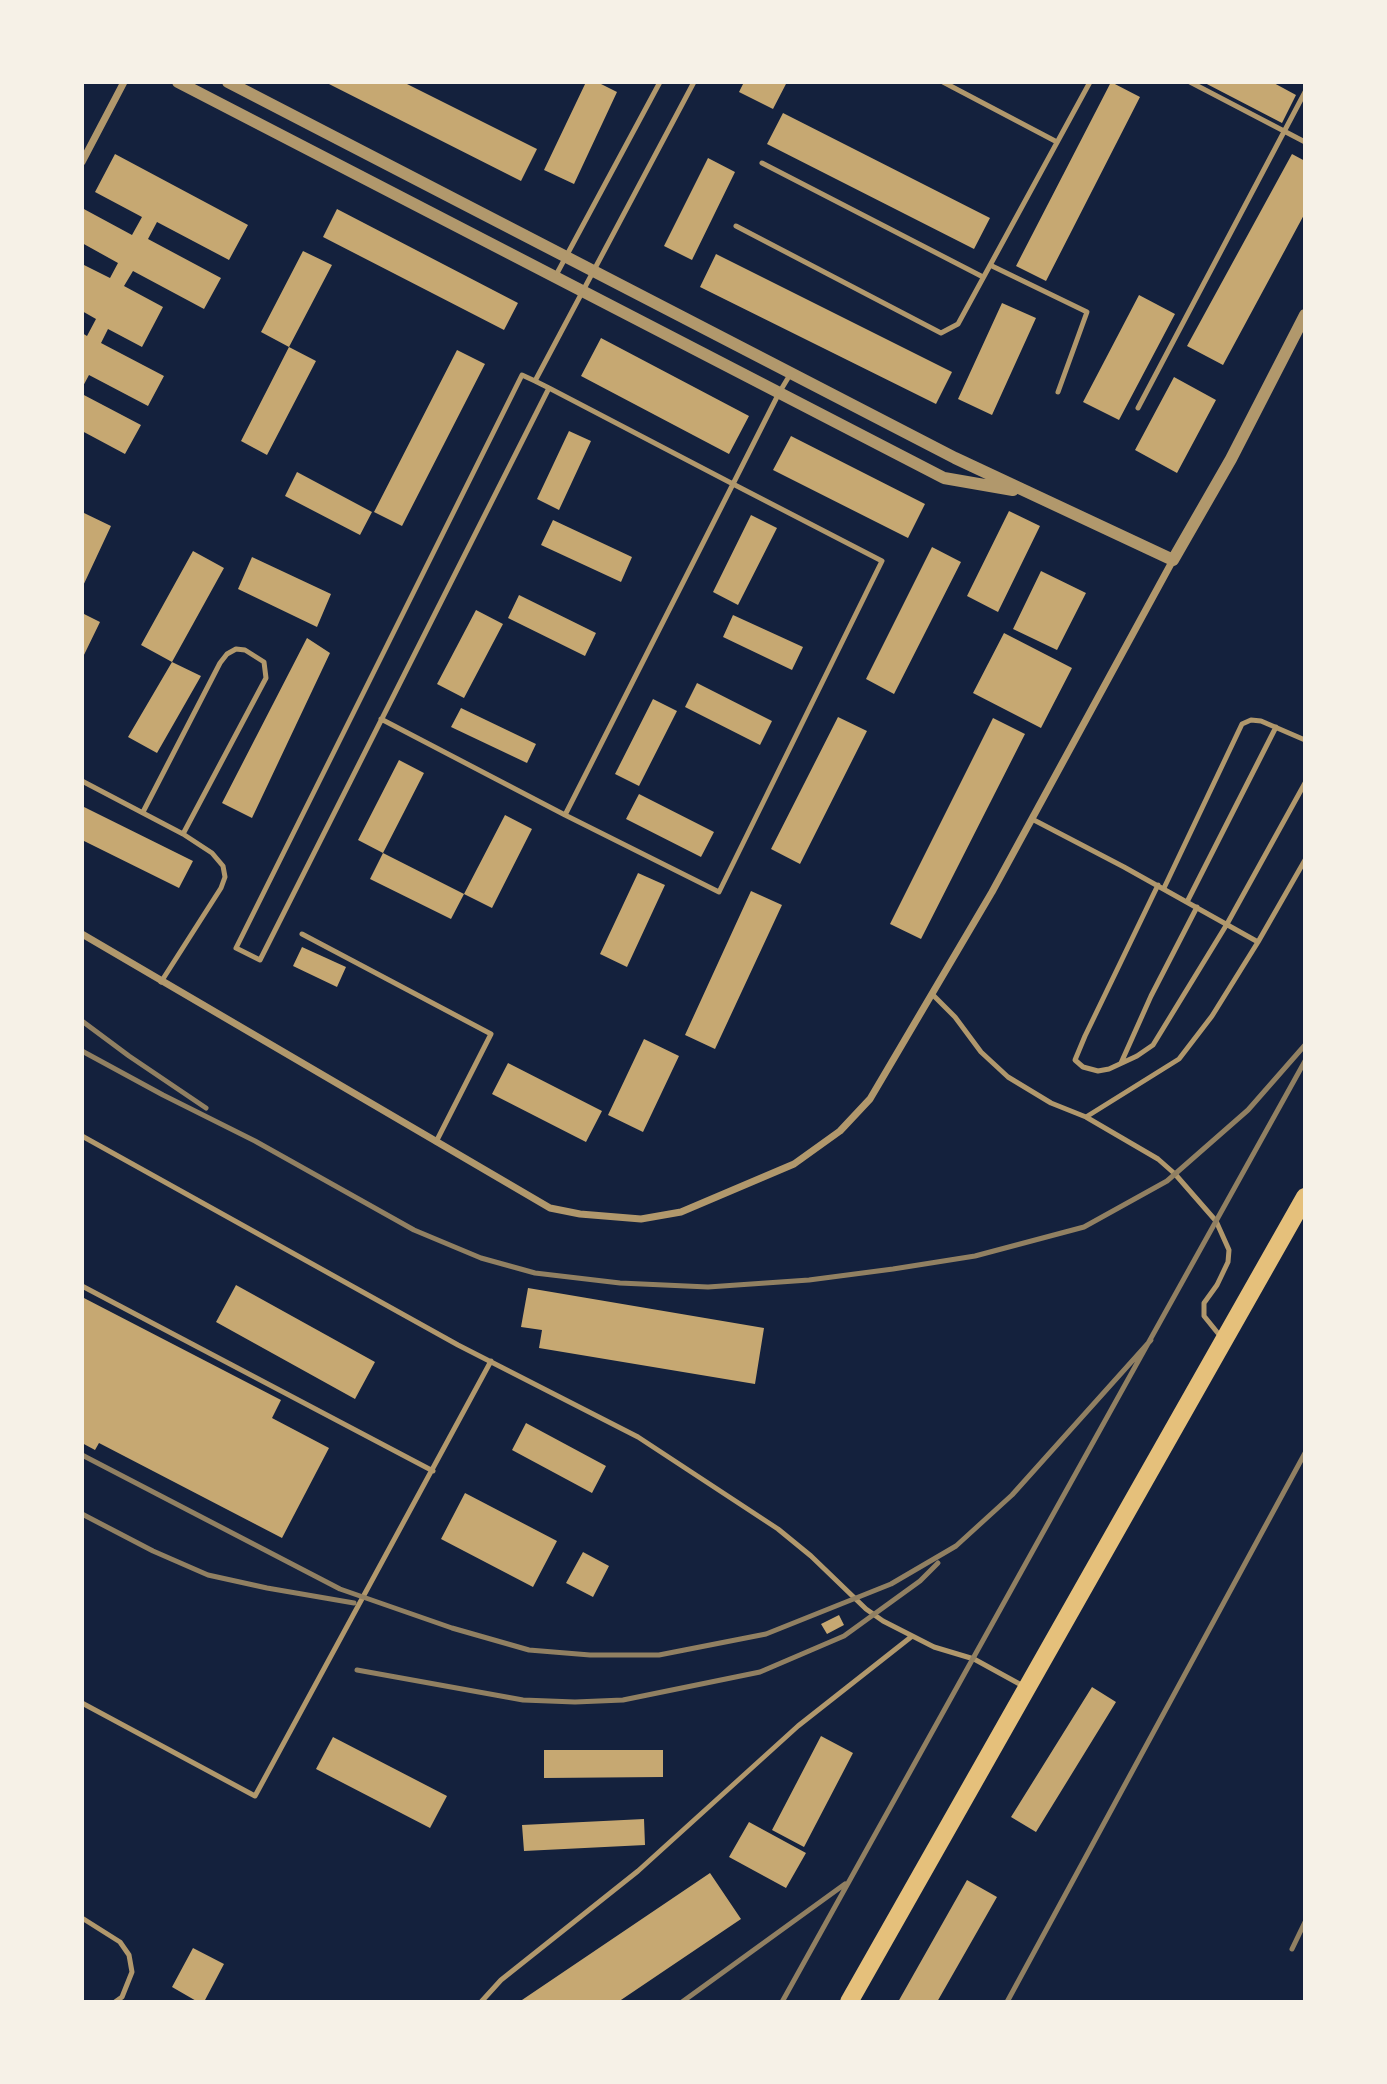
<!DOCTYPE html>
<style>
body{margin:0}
#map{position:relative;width:1387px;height:2084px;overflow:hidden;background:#14213d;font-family:"PT Sans",sans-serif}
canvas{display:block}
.frame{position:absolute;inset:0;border:84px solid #f6f1e7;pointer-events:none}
</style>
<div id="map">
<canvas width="1387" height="2084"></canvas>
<div class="frame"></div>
</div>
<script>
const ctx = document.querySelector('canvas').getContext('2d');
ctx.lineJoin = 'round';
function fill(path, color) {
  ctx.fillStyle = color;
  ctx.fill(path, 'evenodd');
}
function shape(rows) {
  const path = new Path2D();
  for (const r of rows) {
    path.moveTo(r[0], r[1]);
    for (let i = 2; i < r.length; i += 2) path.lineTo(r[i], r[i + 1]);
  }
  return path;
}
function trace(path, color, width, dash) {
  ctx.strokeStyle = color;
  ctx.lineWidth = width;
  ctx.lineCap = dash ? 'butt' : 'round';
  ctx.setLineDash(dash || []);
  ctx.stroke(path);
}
const building = shape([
 [325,82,403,82,537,149,521,181],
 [586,82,597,82,617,92,574,184,544,170],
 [744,82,787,82,773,109,739,92],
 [1111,82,1140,97,1046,281,1016,266],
 [1203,82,1272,82,1296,95,1282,123],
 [783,113,990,218,974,249,767,144],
 [115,154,248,225,229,260,157,222,148,239,221,278,204,309,133,271,124,286,163,307,142,347,108,329,101,343,164,376,148,406,89,375,82,388,82,333,87,336,96,319,82,311,82,264,110,278,118,263,82,243,82,208,132,235,142,217,95,192],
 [1292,154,1305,161,1305,213,1223,365,1187,346],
 [708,158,735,172,692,260,664,246],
 [337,209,518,303,504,330,323,237],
 [303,251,332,265,289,347,316,361,267,455,241,441,289,347,261,332],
 [716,254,952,372,936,404,700,287],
 [1139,295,1175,314,1119,420,1083,402],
 [1002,303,1036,318,992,415,958,399],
 [601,338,749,416,729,454,581,376],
 [457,350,485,364,402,526,374,512],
 [1174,377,1216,400,1177,473,1135,450],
 [82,394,141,425,125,454,82,431],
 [569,431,591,441,559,510,537,499],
 [791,436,925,504,908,538,773,470],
 [297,472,372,512,360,535,285,496],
 [1009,511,1040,526,998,612,967,596],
 [84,513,111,526,82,588,82,518],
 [751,515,777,528,738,605,713,592],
 [553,520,632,557,621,582,541,545],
 [932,547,961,562,894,694,866,679],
 [193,551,224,568,172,662,141,645],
 [252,557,331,594,317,627,238,589],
 [1041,571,1086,593,1057,650,1013,629],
 [519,595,596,633,585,656,508,618],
 [476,610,503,624,464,698,437,684],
 [82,613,100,622,82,659],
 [733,615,803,647,792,670,723,637],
 [1004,633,1072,668,1041,728,973,693],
 [307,638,330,653,252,818,222,803],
 [172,662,201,676,157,753,128,737],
 [697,683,772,721,760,745,685,707],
 [653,699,677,711,639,786,615,774],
 [461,708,536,744,527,763,451,727],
 [838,717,867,731,800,864,771,849],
 [993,718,1025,734,921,939,890,924],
 [399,760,424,773,383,853,358,840],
 [639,794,714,832,701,857,626,819],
 [82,806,193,861,179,888,82,840],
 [505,815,532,829,492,908,464,894],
 [383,853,464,894,451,919,370,879],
 [638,873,665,885,627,967,600,954],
 [751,891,782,905,715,1049,685,1035],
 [302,947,346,967,337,987,293,966],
 [644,1039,679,1056,643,1132,608,1115],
 [508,1063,602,1111,586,1142,492,1094],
 [236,1285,375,1362,355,1399,216,1322],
 [528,1288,764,1328,755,1384,539,1348,542,1330,521,1327],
 [82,1297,281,1400,272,1418,329,1448,282,1538,99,1443,95,1450,82,1443],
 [526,1423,606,1466,592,1493,512,1450],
 [465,1493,557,1541,533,1587,441,1539],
 [583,1552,609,1566,593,1597,566,1583],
 [839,1615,844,1625,827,1634,821,1624],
 [1092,1687,1116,1702,1036,1832,1011,1817],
 [821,1736,853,1753,804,1847,772,1830],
 [333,1737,447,1796,430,1828,316,1769],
 [544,1750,663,1750,663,1777,544,1778],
 [644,1819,645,1845,524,1851,522,1825],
 [749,1822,806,1853,786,1888,729,1857],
 [710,1873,741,1919,618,2002,519,2002],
 [967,1880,997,1897,937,2002,898,2002],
 [193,1948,224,1964,204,2002,198,2002,172,1987]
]);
const service = shape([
 [943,82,1057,142],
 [1190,82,1305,142],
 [762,163,983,277],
 [736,226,941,333,958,324,1090,82],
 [990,265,1087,312,1058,392],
 [555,277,660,82],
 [535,381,549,388,733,484,882,561,719,892,565,815,733,484,779,393,791,373],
 [549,388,260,960,236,948,522,375,535,381,694,82],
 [1138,408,1305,92],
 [381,719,565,815],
 [82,781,183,834,212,853,223,866,225,877,221,888,161,982],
 [143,812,220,663,227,654,236,649,245,650,264,662,266,678,183,834],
 [1032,819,1124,867,1258,942,1305,860],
 [1158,885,1085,1036,1075,1060,1083,1067,1098,1071,1109,1069,1137,1056,1153,1045,1227,924,1305,783],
 [1164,888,1242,724,1251,720,1261,721,1305,740],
 [1187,902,1276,727],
 [302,934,491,1034,436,1142],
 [932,994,955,1017,981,1052,1008,1077,1051,1103,1086,1117,1158,1159,1175,1174,1216,1221,1229,1250,1228,1262,1217,1285,1204,1303,1204,1316,1221,1337],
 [1121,1063,1151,996,1197,907],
 [1086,1117,1179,1059,1212,1016,1258,942],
 [82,1136,458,1345,638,1437,778,1529,811,1556,866,1609,883,1621,934,1647,974,1659,1025,1687],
 [82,1286,433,1471],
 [82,1703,255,1796,491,1361],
 [82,1918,120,1942,129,1955,132,1972,122,1997,115,2002],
 [481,2002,501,1980,638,1871,798,1726,911,1637]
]);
const minor = shape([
 [82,162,124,82],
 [82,934,550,1208,580,1214,641,1219,681,1212,794,1164,840,1131,870,1099,992,892,1173,560]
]);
const tertiary = shape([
 [178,82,944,478,1013,490],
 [228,82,955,458,1173,560,1231,459,1305,315]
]);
const primary = shape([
 [849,2002,1305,1197]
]);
const rail = shape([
 [82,1021,129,1056,206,1108],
 [82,1051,163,1095,255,1141,414,1230,481,1258,535,1273,620,1283,708,1287,809,1280,893,1269,975,1256,1084,1227,1167,1181,1248,1110,1305,1045],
 [82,1455,340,1589,452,1628,529,1650,590,1655,659,1655,766,1634,891,1584,956,1546,1012,1495,1151,1340],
 [82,1514,153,1551,208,1575,267,1588,354,1603],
 [357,1670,523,1700,575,1702,623,1700,760,1672,844,1636,920,1581,938,1563],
 [1292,1949,1305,1922],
 [682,2002,845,1884],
 [782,2002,1305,1061],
 [1007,2002,1305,1453]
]);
fill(building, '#c6a872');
trace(service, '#b1986c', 5);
trace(minor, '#b1986c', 7);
trace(tertiary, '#b1986c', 12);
trace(primary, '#e5c07b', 18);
trace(rail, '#918062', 5);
</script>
